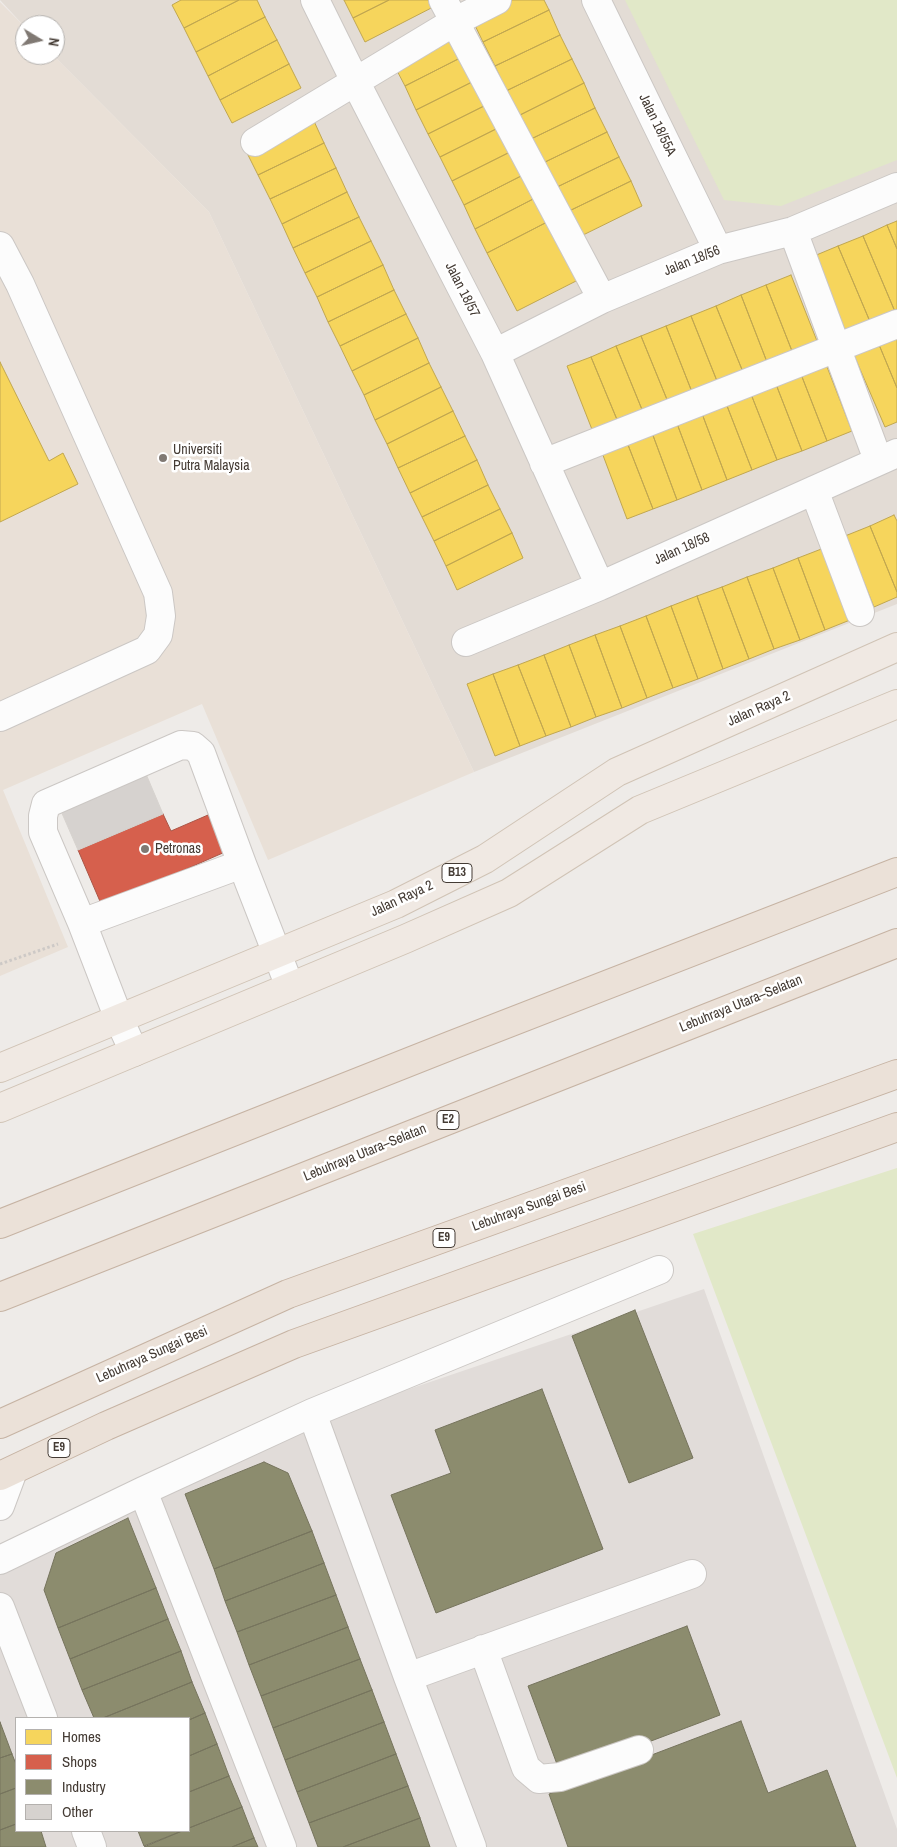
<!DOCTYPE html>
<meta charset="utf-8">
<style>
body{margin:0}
#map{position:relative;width:897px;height:1847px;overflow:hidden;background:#eeebe8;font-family:"Archivo Narrow",sans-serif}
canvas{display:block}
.legend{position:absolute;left:15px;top:1717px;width:175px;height:115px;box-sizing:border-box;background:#fff;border:1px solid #b4b1ae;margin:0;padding:6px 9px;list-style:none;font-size:15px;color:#443b34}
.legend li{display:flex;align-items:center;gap:10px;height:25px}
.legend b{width:25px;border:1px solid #b4b1ae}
.north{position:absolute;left:15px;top:15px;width:50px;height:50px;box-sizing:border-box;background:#fff;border:1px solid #b4b1ae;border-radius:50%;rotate:99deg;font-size:14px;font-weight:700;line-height:20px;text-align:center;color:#443b34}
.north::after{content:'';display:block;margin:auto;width:18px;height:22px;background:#807973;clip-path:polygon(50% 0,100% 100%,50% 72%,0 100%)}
</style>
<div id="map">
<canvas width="897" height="1847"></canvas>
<ul class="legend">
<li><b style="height:14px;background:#f6d55c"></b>Homes</li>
<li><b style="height:14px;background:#d6604d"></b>Shops</li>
<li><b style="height:14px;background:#8c8c6e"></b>Industry</li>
<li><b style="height:14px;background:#d6d2cf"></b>Other</li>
</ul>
<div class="north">N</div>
</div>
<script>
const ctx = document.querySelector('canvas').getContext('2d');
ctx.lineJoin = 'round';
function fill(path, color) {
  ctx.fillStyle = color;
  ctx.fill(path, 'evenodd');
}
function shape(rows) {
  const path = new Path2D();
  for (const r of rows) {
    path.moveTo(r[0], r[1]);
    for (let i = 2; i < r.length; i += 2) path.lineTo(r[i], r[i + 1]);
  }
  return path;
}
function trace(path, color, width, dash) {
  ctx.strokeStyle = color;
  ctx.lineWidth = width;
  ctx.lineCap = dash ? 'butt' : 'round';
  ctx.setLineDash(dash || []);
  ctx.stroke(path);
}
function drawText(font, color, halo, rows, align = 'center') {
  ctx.font = font + ' "Archivo Narrow",sans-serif';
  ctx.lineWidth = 5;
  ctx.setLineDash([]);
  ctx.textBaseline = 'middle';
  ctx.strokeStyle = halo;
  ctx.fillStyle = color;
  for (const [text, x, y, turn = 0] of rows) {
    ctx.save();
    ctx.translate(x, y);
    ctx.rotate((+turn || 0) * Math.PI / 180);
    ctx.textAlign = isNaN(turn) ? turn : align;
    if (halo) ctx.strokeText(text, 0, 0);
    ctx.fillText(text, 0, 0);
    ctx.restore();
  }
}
const residential = shape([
 [0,0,897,0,897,604,474,772,209,212,53,55,55,55,55,25,25,25,25,27]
]);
const industrial = shape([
 [704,1289,897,1829,897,1847,0,1847,0,1574,324,1418],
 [16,1718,189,1718,189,1831,16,1831]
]);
const education = shape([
 [0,2,25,27,25,55,53,55,209,212,474,772,268,860,202,704,3,790,68,947,0,976]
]);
const green = shape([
 [625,0,897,0,897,160,781,206,724,200],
 [897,1168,897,1778,693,1234]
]);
const homes = shape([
 [181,0,239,0,184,28,172,5,181,0],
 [239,0,257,0,265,17,196,52,184,28,239,0],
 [344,0,389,0,353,18,344,0],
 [389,0,440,0,441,3,365,42,353,18,389,0],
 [507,0,544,0,549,10,483,42,471,17,507,0],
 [549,10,560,35,495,66,483,42,549,10],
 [265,17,277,40,208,76,196,52,265,17],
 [456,30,468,54,405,86,393,63,456,30],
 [560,35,572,59,506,91,495,66,560,35],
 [277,40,289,64,220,100,208,76,277,40],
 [468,54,480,78,416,110,405,86,468,54],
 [572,59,584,83,518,116,506,91,572,59],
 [289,64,301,88,232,123,220,100,289,64],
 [480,78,492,102,428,134,416,110,480,78],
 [584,83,595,108,529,140,518,116,584,83],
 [492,102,504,125,440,157,428,134,492,102],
 [595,108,607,132,541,164,529,140,595,108],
 [313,119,324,143,258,175,246,151,313,119],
 [504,125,516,149,452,181,440,157,504,125],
 [607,132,619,157,553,189,541,164,607,132],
 [324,143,336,168,270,199,258,175,324,143],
 [516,149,527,173,464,205,452,181,516,149],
 [619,157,631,181,565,213,553,189,619,157],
 [336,168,347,192,282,224,270,199,336,168],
 [527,173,539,196,475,229,464,205,527,173],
 [631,181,642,206,577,238,565,213,631,181],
 [347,192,359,217,293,248,282,224,347,192],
 [539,196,551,220,487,253,475,229,539,196],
 [359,217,371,241,305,273,293,248,359,217],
 [551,220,580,279,517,311,487,253,551,220],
 [897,221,897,249,887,225,897,221],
 [887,225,897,249,897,314,896,314,863,236,887,225],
 [863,236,896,314,871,324,838,246,863,236],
 [371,241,383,265,317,297,305,273,371,241],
 [838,246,871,324,847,335,814,256,838,246],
 [383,265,394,290,328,322,317,297,383,265],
 [791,275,817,341,792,351,766,285,791,275],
 [766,285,792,351,767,362,741,295,766,285],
 [394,290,406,314,340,346,328,322,394,290],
 [741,295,767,362,743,372,716,306,741,295],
 [716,306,743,372,717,381,691,316,716,306],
 [406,314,418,338,352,371,340,346,406,314],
 [691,316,717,381,692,392,666,326,691,316],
 [666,326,692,392,668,402,641,336,666,326],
 [897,326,897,388,875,335,897,326],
 [875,335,897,388,897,422,885,427,850,346,875,335],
 [641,336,668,402,643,412,616,346,641,336],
 [418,338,429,363,364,395,352,371,418,338],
 [616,346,643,412,618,422,591,357,616,346],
 [822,354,852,431,827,441,797,364,822,354],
 [591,357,618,422,593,432,567,366,591,357],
 [0,362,49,461,63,453,78,484,0,522,0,362],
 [429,363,441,387,375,420,364,395,429,363],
 [797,364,827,441,802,451,772,374,797,364],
 [772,374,802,451,777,460,747,384,772,374],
 [747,384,777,460,752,470,722,393,747,384],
 [441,387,453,411,387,444,375,420,441,387],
 [722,393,752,470,727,480,698,403,722,393],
 [698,403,727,480,702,490,673,413,698,403],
 [453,411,465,436,398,468,387,444,453,411],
 [673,413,702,490,677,500,648,422,673,413],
 [648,422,677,500,653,509,623,432,648,422],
 [623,432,653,509,627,519,598,442,623,432],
 [465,436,477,460,410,493,398,468,465,436],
 [477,460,488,485,422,517,410,493,477,460],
 [488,485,500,509,434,541,422,517,488,485],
 [500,509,512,533,446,566,434,541,500,509],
 [894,515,897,521,897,592,870,526,894,515],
 [870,526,897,592,897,597,874,607,845,536,870,526],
 [512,533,523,558,457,590,446,566,512,533],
 [824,548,850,620,825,630,798,558,824,548],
 [798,558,825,630,800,640,773,568,798,558],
 [773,568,800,640,774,649,747,577,773,568],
 [747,577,774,649,749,659,722,587,747,577],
 [722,587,749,659,723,669,697,596,722,587],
 [697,596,723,669,698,679,671,606,697,596],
 [671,606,698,679,673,688,646,616,671,606],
 [646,616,673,688,647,698,620,626,646,616],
 [620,626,647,698,622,708,595,635,620,626],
 [595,635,622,708,596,717,569,645,595,635],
 [569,645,596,717,571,727,544,655,569,645],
 [544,655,571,727,546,736,518,665,544,655],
 [518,665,546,736,520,746,493,674,518,665],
 [493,674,520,746,495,756,467,684,493,674]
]);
const shops = shape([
 [163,814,171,831,208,815,225,852,102,906,78,850,163,814]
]);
const industry = shape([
 [635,1310,693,1458,629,1483,572,1336,635,1310],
 [542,1389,603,1549,436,1613,391,1495,451,1473,435,1430,542,1389],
 [264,1462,288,1473,312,1531,214,1569,185,1494,264,1462],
 [128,1518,156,1588,58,1628,44,1590,56,1553,128,1518],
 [312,1531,324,1563,225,1601,214,1569,312,1531],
 [324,1563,336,1595,237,1632,225,1601,324,1563],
 [156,1588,168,1619,70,1659,58,1628,156,1588],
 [336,1595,348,1627,249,1665,237,1632,336,1595],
 [168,1619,181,1651,82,1690,70,1659,168,1619],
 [687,1626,720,1715,561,1775,528,1686,687,1626],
 [348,1627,360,1659,261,1696,249,1665,348,1627],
 [181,1651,192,1682,103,1718,94,1718,82,1690,181,1651],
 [360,1659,372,1690,273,1728,261,1696,360,1659],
 [192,1682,205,1713,189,1720,189,1718,103,1718,192,1682],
 [372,1690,384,1722,285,1760,273,1728,372,1690],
 [205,1713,217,1744,189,1756,189,1720,205,1713],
 [741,1721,768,1793,827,1770,856,1847,568,1847,549,1794,741,1721],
 [0,1722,12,1754,0,1758,0,1722],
 [384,1722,396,1754,297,1792,285,1760,384,1722],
 [217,1744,229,1776,189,1792,189,1756,217,1744],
 [12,1754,16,1764,16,1788,0,1794,0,1758,12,1754],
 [396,1754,408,1786,309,1823,297,1792,396,1754],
 [229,1776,242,1807,189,1828,189,1792,229,1776],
 [408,1786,420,1818,343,1847,318,1847,309,1823,408,1786],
 [16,1788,16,1824,0,1830,0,1794,16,1788],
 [242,1807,254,1838,232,1847,144,1847,182,1831,189,1831,189,1828,242,1807],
 [420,1818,430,1847,343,1847,420,1818],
 [16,1824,16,1831,41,1831,46,1847,0,1847,0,1830,16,1824],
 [138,1831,182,1831,144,1846,138,1831],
 [254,1838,258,1847,232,1847,254,1838]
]);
const building = shape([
 [146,774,163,814,78,850,61,811,146,774]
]);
const path = shape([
 [0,964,58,944]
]);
const minor = shape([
 [315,0,355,81,495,353,600,586],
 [443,0,602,299],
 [596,0,718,250],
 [255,142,454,22,497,0],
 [793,231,878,460],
 [0,246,20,284,158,593,161,616,158,635,147,650,0,717],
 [495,353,602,299,718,250,793,231,897,187],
 [544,463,897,324],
 [814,490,860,612],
 [466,642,600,586,897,453],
 [82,923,43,832,43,816,46,804,181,745,193,746,201,753,242,864],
 [134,1052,119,1019,82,923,242,864,290,987],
 [312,1413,408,1677,472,1847],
 [143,1491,282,1847],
 [0,1506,13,1471],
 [0,1560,143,1491,312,1413,659,1270],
 [0,1607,43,1718],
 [483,1649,526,1768,539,1779,560,1777,639,1750],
 [408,1677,692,1574],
 [86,1831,92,1847]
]);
const major = shape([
 [0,1068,396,904,485,859,617,772,897,647],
 [0,1108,405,939,509,893,640,810,897,704]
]);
const highway = shape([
 [0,1224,452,1045,897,872],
 [0,1297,897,943],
 [0,1424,288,1294,897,1074],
 [0,1476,106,1426,294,1344,897,1127]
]);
const markers = [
 [163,458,5,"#807973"],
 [145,849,5,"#807973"]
];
const shields = [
 [457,873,30],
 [448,1120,22],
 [444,1238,22],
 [59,1448,22]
];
const shieldNames = [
 ["B13",457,873],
 ["E2",448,1120],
 ["E9",444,1238],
 ["E9",59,1448]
];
const streetNames = [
 ["Jalan 18/55A",657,125,64],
 ["Jalan 18/56",692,261,-22],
 ["Jalan 18/57",462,290,63],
 ["Jalan 18/58",682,549,-24],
 ["Jalan Raya 2",759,709,-24],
 ["Jalan Raya 2",402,899,-25],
 ["Lebuhraya Utara–Selatan",741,1004,-22],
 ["Lebuhraya Utara–Selatan",365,1153,-22],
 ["Lebuhraya Sungai Besi",529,1207,-20],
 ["Lebuhraya Sungai Besi",152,1355,-24]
];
const poiNames = [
 ["Universiti",173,450],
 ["Putra Malaysia",173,466],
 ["Petronas",155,849]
];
fill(residential, '#e3dcd5');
fill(industrial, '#e1dcd9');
fill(education, '#e9e0d7');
fill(green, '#e1e8c8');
fill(homes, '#f6d55c');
trace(homes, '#c1a750', 1);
fill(shops, '#d6604d');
trace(shops, '#aa5546', 1);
fill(industry, '#8c8c6e');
trace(industry, '#76745d', 1);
fill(building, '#d6d2cf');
trace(building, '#d6d2ce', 1);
trace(minor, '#cbc7c4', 30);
trace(major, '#d0c3b5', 30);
trace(highway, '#c6b3a3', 30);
trace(path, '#cdc9c6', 3, [2.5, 2.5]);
trace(minor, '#fcfcfc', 28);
trace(major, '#f0e9e3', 28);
trace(highway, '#ebe1d8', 28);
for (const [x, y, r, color] of markers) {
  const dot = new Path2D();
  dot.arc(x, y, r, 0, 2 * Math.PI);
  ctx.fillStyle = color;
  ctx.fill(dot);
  trace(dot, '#fff', 2);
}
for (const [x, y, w] of shields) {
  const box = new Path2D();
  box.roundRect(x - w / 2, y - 9.5, w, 19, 4);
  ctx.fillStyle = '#fff';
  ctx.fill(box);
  trace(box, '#443b34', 1);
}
drawText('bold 12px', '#443b34', null, shieldNames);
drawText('14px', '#443b34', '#fff', streetNames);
drawText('14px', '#443b34', '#fff', poiNames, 'left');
</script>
